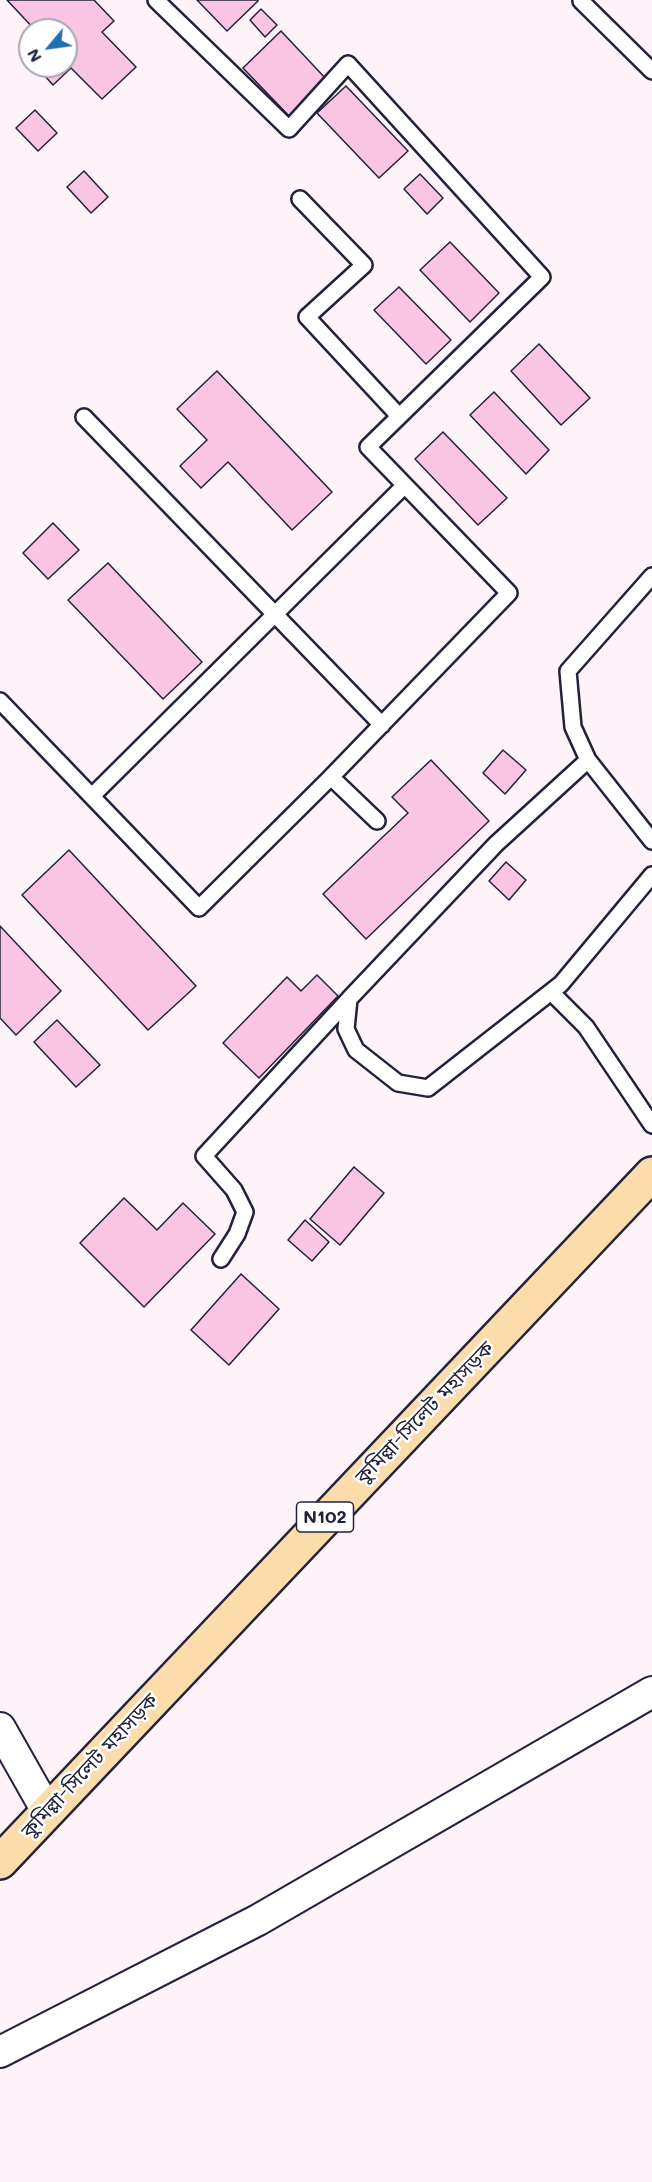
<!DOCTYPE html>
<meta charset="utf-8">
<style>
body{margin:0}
#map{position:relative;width:652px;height:2182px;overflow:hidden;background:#fef3f9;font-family:Mali,sans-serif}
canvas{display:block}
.north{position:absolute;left:18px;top:18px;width:60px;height:60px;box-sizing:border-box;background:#fff;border:2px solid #a7a7b1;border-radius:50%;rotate:241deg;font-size:16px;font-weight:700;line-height:24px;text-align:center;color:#22223b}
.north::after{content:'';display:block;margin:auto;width:21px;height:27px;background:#1f6fb2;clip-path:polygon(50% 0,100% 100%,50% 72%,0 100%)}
</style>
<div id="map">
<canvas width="652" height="2182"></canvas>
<div class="north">N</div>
</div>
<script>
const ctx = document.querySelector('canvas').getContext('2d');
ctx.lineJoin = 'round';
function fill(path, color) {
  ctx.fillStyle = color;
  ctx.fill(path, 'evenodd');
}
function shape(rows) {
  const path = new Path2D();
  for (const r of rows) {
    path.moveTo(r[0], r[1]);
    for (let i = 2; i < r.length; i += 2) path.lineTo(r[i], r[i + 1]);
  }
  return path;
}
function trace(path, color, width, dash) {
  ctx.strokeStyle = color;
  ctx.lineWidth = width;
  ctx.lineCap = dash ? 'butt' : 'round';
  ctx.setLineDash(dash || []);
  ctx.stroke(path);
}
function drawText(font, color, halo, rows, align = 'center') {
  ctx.font = font + ' Mali,"Noto Sans Bengali",sans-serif';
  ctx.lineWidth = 5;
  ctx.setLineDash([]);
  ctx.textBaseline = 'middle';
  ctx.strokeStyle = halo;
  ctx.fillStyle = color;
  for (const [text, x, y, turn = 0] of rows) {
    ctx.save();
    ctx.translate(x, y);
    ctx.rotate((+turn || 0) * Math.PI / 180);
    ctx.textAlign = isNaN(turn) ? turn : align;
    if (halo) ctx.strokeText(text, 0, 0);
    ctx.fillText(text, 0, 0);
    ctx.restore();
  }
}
const building = shape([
 [7,0,94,0,114,21,102,32,136,67,102,99,71,68,53,85,36,66,66,66,66,30,35,30,7,0],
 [197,0,258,0,258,1,227,31,197,0],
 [261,9,277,25,265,37,250,20,261,9],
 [281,31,328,81,290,117,243,68,281,31],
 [346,86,408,151,379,178,317,113,346,86],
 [35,110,57,133,38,151,16,128,35,110],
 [84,171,108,197,91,213,67,187,84,171],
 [420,174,443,198,427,214,404,189,420,174],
 [450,242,499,293,470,322,420,270,450,242],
 [399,287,451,340,426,364,374,310,399,287],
 [539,344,590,398,561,425,511,371,539,344],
 [217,371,332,492,292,530,228,462,201,488,180,466,207,440,177,409,217,371],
 [494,392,549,450,526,474,470,415,494,392],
 [443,432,507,498,478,525,415,459,443,432],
 [53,523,79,550,48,579,23,553,53,523],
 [108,563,202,662,163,699,68,600,108,563],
 [503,750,526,770,505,794,483,773,503,750],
 [431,760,489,821,366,939,323,894,408,813,392,797,431,760],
 [69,850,196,986,148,1030,22,895,69,850],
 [506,862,526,880,509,900,489,881,506,862],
 [0,926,61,991,16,1035,0,1018,0,926],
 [317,975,338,996,259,1078,223,1043,287,977,301,991,317,975],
 [57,1020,100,1065,76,1087,34,1042,57,1020],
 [354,1167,384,1193,340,1245,310,1219,354,1167],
 [124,1198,157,1230,183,1203,215,1234,144,1307,80,1243,124,1198],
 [305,1220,329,1242,312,1261,288,1240,305,1220],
 [241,1274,279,1309,229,1365,191,1330,241,1274]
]);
const lane = shape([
 [156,0,289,129,348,64,542,277,368,447,509,593,331,777,377,821],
 [581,1,652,71],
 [300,199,364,265,307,317,399,416],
 [84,417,382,725],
 [652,576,568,671,573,727,588,760,652,841],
 [0,701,199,908,331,777],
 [588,760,496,844,349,999,346,1029,356,1050,398,1083,428,1088,561,984,652,875],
 [92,796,404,486],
 [551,992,586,1027,652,1125],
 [221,1259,237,1234,245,1212,234,1190,204,1156,349,999]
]);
const street = shape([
 [0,1728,47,1811],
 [0,2052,258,1920,652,1692]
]);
const highway = shape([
 [0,1862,652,1174]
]);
const shields = [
 [325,1517,57]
];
const shieldNames = [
 ["N102",325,1517]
];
const streetNames = [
 ["কুমিল্লা-সিলেট মহাসড়ক",425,1413,-46],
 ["কুমিল্লা-সিলেট মহাসড়ক",90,1766,-47]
];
fill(building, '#fac5e3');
trace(building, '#22223b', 1.5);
trace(lane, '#22223b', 20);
trace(street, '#22223b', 34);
trace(highway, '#22223b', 38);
trace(lane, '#fff', 15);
trace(street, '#fff', 30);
trace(highway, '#fddcac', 33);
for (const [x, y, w] of shields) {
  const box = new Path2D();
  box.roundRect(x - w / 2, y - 15, w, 30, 4.5);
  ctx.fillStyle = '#fff';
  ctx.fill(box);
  trace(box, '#22223b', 1.5);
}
drawText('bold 18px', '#22223b', null, shieldNames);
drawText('20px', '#22223b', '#fff', streetNames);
</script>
